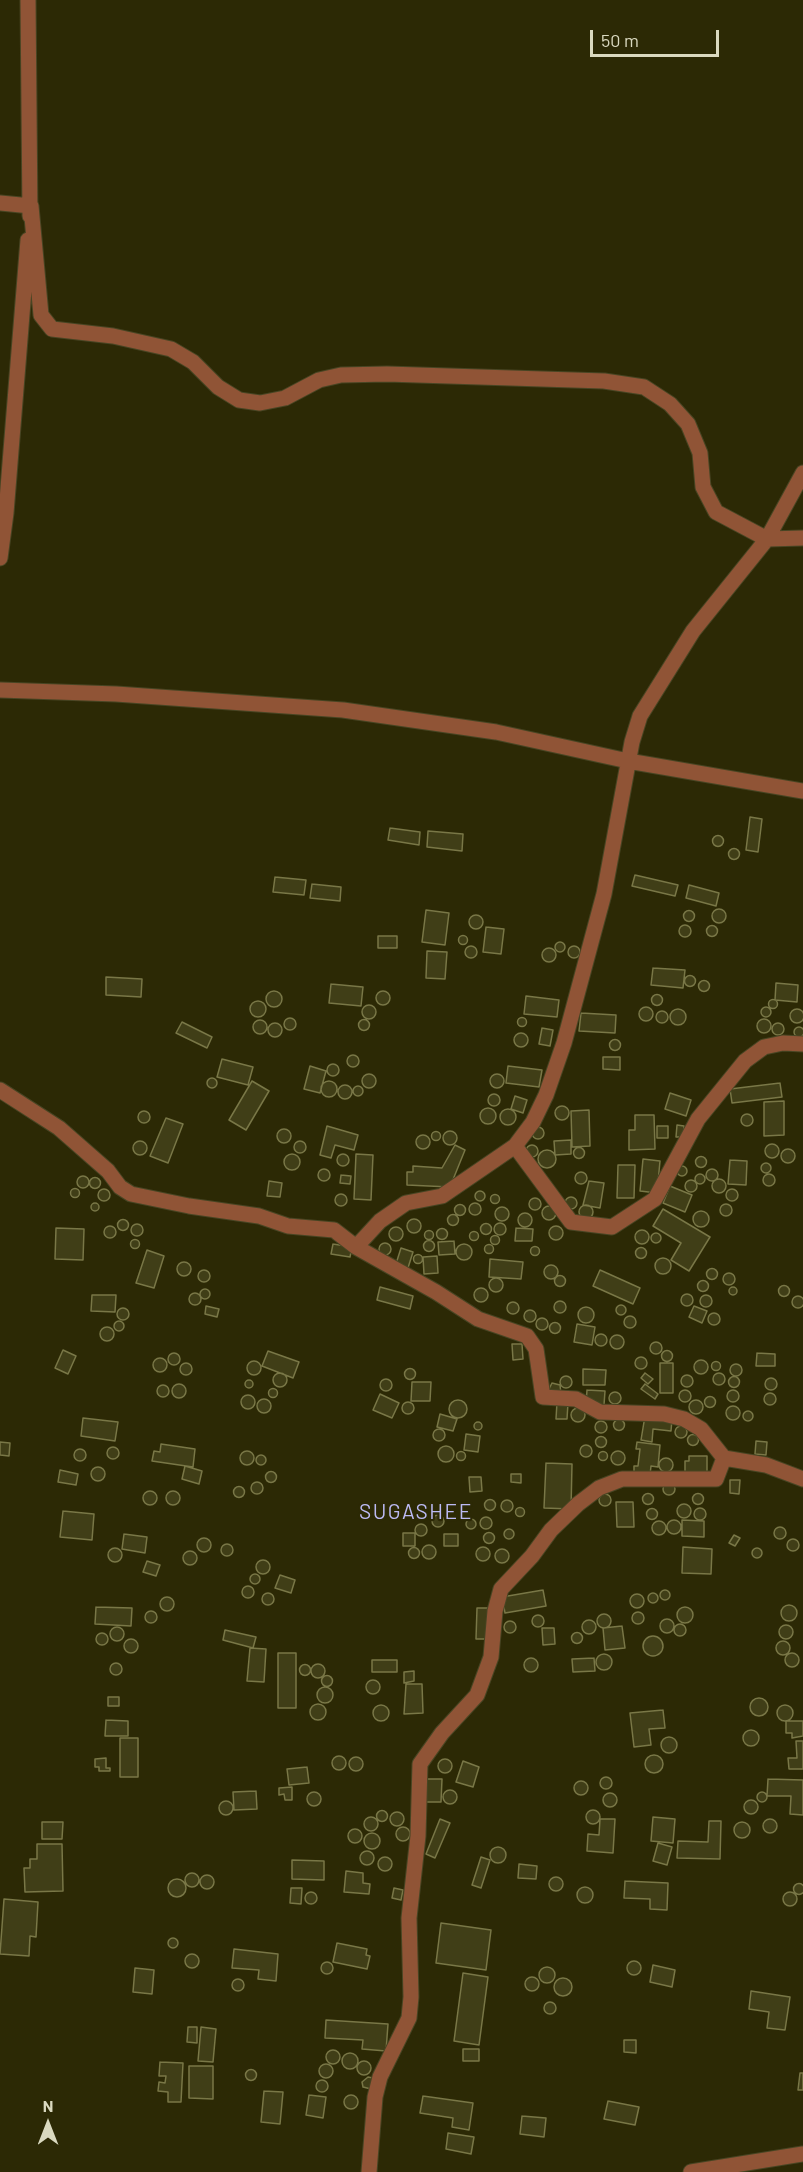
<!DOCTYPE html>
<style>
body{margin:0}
#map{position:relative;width:803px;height:2172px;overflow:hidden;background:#2c2905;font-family:Barlow,sans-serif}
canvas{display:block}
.north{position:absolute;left:18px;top:2094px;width:60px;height:60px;-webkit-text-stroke:4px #2c2905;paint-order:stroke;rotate:0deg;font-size:16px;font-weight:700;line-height:24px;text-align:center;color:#dad9c0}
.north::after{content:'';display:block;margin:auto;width:21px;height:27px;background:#dad9c0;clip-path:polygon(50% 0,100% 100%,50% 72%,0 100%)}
.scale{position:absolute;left:590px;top:30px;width:129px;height:27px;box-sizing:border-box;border:3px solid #dad9c0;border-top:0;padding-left:8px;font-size:18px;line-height:21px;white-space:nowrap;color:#dad9c0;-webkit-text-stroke:4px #2c2905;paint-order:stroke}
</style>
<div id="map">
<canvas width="803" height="2172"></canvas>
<div class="north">N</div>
<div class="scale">50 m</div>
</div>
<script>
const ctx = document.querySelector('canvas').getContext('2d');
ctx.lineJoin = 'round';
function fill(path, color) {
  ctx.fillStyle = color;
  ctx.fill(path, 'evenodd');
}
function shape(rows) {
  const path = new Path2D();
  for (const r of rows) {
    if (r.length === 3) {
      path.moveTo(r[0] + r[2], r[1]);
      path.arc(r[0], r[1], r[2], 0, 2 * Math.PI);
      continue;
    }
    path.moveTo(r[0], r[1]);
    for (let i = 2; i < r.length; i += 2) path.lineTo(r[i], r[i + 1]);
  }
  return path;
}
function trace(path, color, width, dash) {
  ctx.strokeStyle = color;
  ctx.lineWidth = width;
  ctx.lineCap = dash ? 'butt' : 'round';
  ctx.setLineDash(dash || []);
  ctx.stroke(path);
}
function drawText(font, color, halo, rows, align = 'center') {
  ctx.font = font + ' Barlow,sans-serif';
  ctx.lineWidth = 4.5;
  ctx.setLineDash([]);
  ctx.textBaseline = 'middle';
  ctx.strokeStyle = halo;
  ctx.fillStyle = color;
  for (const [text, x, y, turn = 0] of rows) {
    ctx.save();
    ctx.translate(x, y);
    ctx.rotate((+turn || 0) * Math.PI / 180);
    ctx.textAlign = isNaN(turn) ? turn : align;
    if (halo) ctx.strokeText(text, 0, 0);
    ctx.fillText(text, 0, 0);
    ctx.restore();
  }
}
const building = shape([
 [750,817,762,819,758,852,746,850,750,817],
 [390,828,420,832,419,845,388,840,390,828],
 [428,831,463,834,462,851,427,847,428,831],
 [718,841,5.5],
 [734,854,5.5],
 [635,875,678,885,675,896,632,886,635,875],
 [275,877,306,880,304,895,273,892,275,877],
 [312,884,341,887,340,901,310,898,312,884],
 [689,885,719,893,716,906,686,898,689,885],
 [719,916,7],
 [426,910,449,913,445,945,422,942,426,910],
 [689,916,5.5],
 [476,922,7],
 [685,931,6],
 [712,931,5.5],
 [486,927,504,929,501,954,483,952,486,927],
 [463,940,4.5],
 [378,936,397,936,397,948,378,948,378,936],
 [560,947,5],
 [574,952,6],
 [471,952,6],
 [549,955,7],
 [427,951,447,952,445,979,426,978,427,951],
 [653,968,685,970,683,988,651,985,653,968],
 [690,981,5.5],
 [106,977,142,979,141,997,106,995,106,977],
 [704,986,5.5],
 [776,983,798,985,797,1002,775,1000,776,983],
 [331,984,363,987,361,1006,329,1003,331,984],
 [274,999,8],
 [383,998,7],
 [657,1000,5.5],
 [526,996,559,1000,557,1017,524,1014,526,996],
 [773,1004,4.5],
 [258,1009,8],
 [369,1012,7],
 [646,1014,7],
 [766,1012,5],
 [678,1017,8],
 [797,1016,7],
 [662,1017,6],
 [581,1013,616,1015,615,1033,579,1031,581,1013],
 [522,1022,4.5],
 [290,1024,6],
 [364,1025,5.5],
 [764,1026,7],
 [260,1027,7],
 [182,1022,212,1037,207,1048,176,1033,182,1022],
 [275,1030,7],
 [778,1029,6],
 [799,1032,5],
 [542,1028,553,1030,550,1046,539,1044,542,1028],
 [521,1040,7],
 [615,1045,5.5],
 [353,1061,6],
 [603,1057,620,1057,620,1070,603,1069,603,1057],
 [222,1059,253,1067,248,1085,217,1077,222,1059],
 [333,1070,6],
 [310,1066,326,1071,320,1093,304,1089,310,1066],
 [508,1066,542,1070,539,1087,506,1083,508,1066],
 [369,1081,7],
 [497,1081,7],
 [212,1083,5],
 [252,1081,269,1091,246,1130,229,1120,252,1081],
 [329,1089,8],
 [780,1083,782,1097,732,1103,730,1089,780,1083],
 [345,1092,7],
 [358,1091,5],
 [670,1093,691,1100,686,1116,665,1109,670,1093],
 [494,1100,6],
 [515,1096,527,1100,523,1113,511,1109,515,1096],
 [784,1101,784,1135,764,1136,764,1102,784,1101],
 [562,1113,7],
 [488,1116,8],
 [508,1117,8],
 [589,1110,590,1146,572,1147,571,1111,589,1110],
 [144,1117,6],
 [747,1120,6],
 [635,1115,654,1115,655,1149,629,1150,629,1130,635,1130,635,1115],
 [166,1118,183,1124,168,1163,150,1156,166,1118],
 [677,1125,684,1126,684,1137,676,1137,677,1125],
 [327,1126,358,1135,354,1150,335,1145,331,1158,320,1155,327,1126],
 [657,1126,668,1126,668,1138,657,1138,657,1126],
 [538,1133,6],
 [284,1136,7],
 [436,1136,4.5],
 [450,1138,7],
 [423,1142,7],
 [571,1140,571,1154,555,1155,554,1141,571,1140],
 [300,1147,6],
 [140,1148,7],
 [772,1151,7],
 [532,1151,6],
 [455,1145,465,1150,450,1187,407,1185,407,1172,413,1172,413,1166,442,1168,455,1145],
 [579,1153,5.5],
 [788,1156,7],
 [547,1159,9],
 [343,1160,6],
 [356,1154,373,1155,371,1200,354,1199,356,1154],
 [292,1162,8],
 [701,1162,5.5],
 [643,1159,660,1161,657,1193,640,1191,643,1159],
 [730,1160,747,1161,746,1185,728,1184,730,1160],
 [766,1168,5],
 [618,1165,635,1165,634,1198,617,1198,618,1165],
 [682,1171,5],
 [712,1175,6],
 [324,1175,6],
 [581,1178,6],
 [769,1180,6],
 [700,1179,5],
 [341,1175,351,1176,350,1184,340,1183,341,1175],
 [83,1182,6],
 [95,1183,5.5],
 [719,1186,7],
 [691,1186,6],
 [269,1181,282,1183,280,1197,267,1196,269,1181],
 [589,1181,604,1183,600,1208,583,1205,589,1181],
 [670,1186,692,1195,685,1212,663,1203,670,1186],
 [75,1193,4.5],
 [104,1195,6],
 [732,1195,6],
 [480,1196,5],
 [341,1200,6],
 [495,1199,4.5],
 [571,1203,6],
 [535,1204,6],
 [95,1207,4],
 [475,1209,6],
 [726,1210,6],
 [460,1210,5.5],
 [586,1212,7],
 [549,1213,7],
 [502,1214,7],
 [663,1209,710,1237,689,1271,671,1260,681,1243,653,1226,663,1209],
 [701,1219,8],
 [525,1220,7],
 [453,1220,5.5],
 [123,1225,5.5],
 [414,1226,7],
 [500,1229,6],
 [486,1229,5.5],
 [137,1230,6],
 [110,1232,6],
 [556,1233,7],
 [396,1234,7],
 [56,1228,84,1229,83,1260,55,1259,56,1228],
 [516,1228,533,1229,532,1241,515,1241,516,1228],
 [442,1234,5.5],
 [642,1237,7],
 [429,1235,4.5],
 [474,1236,4.5],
 [656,1238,5],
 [495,1240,4.5],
 [135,1244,4.5],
 [429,1246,5.5],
 [454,1241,455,1254,439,1255,438,1242,454,1241],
 [385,1249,6],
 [333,1244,352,1247,350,1257,331,1254,333,1244],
 [464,1252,8],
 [489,1249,4.5],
 [535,1251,4.5],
 [641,1253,5.5],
 [401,1248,413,1252,407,1271,395,1267,401,1248],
 [147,1250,164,1256,154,1288,136,1283,147,1250],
 [418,1259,4.5],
 [437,1256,438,1273,424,1274,423,1257,437,1256],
 [663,1266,8],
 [490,1259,523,1262,521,1279,489,1277,490,1259],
 [184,1269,7],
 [551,1272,7],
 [712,1274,5.5],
 [204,1276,6],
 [600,1270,640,1288,633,1304,593,1286,600,1270],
 [729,1279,6],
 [560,1281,5.5],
 [496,1285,7],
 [703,1286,5.5],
 [784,1291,5.5],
 [733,1291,4],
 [380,1287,413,1296,410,1309,377,1300,380,1287],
 [481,1295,7],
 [205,1294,5],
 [195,1299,6],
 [687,1300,6],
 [706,1301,6],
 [92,1295,116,1295,115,1312,91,1311,92,1295],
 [798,1302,6],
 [560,1307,6],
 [513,1308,6],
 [621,1310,5],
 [206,1306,219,1309,217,1317,205,1314,206,1306],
 [694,1306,707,1311,702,1323,689,1317,694,1306],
 [586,1315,8],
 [123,1314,6],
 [530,1316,6],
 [714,1319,6],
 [630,1322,6],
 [542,1324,6],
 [119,1326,5],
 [555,1328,5.5],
 [577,1324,595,1327,592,1345,574,1342,577,1324],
 [107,1334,7],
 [601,1340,6],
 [617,1342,7],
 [656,1348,6],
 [512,1344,522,1344,523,1359,513,1360,512,1344],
 [63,1350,76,1356,68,1374,55,1368,63,1350],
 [667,1356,5.5],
 [268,1351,299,1362,293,1378,262,1366,268,1351],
 [174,1359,6],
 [757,1353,775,1354,775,1366,756,1366,757,1353],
 [641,1363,6],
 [160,1365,7],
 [701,1367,7],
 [254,1368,7],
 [716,1366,4.5],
 [186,1369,6],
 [660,1363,673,1363,673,1393,660,1393,660,1363],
 [736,1370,6],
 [410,1374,5.5],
 [583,1369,606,1370,605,1385,583,1385,583,1369],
 [719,1379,6],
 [645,1373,653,1379,648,1384,641,1378,645,1373],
 [280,1380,7],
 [687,1381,6],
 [566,1382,6],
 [734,1382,5.5],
 [771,1384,6],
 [386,1385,6],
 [249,1384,4],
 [412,1382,431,1382,430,1401,411,1401,412,1382],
 [552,1383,560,1385,561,1394,548,1391,552,1383],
 [645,1384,658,1394,655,1399,641,1389,645,1384],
 [179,1391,7],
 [163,1391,6],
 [273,1393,4.5],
 [685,1396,6],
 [587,1390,605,1391,604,1405,586,1404,587,1390],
 [733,1396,6],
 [615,1398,6],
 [770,1399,6],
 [380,1394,399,1403,392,1418,373,1410,380,1394],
 [248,1402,7],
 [710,1402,5.5],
 [264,1406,7],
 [696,1407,7],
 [458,1409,9],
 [408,1408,6],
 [557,1402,568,1403,567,1419,556,1419,557,1402],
 [733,1413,7],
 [578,1415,7],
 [748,1416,5],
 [440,1414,457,1419,453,1431,437,1427,440,1414],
 [645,1416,672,1419,671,1431,653,1429,652,1442,641,1440,645,1416],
 [83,1418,118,1422,115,1441,81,1436,83,1418],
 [619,1425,5.5],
 [601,1427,6],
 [478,1426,4],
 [681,1432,6],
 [439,1435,6],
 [466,1434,480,1436,478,1452,464,1450,466,1434],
 [693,1440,5.5],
 [601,1442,5.5],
 [756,1441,767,1442,766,1455,755,1454,756,1441],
 [0,1442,10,1443,9,1456,0,1455,0,1442],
 [637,1442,660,1445,658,1467,651,1466,650,1475,634,1474,634,1466,638,1466,640,1449,636,1449,637,1442],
 [161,1444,195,1449,193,1467,152,1461,154,1451,160,1452,161,1444],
 [586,1451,6],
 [446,1454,8],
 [113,1453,6],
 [80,1455,6],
 [618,1458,7],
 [247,1458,7],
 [603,1456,4.5],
 [461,1456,4.5],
 [261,1460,5],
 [689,1456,707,1456,707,1477,685,1477,685,1461,689,1461,689,1456],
 [666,1465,7],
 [546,1463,572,1464,571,1509,544,1508,546,1463],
 [185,1466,202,1471,199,1484,182,1479,185,1466],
 [98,1474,7],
 [60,1470,78,1474,76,1485,58,1482,60,1470],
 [271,1477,5.5],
 [511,1474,521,1474,521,1483,511,1482,511,1474],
 [469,1477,481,1477,482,1491,470,1492,469,1477],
 [730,1480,740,1480,739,1494,730,1493,730,1480],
 [257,1488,6],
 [669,1489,6],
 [239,1492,5.5],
 [150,1498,7],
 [173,1498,7],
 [648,1499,5.5],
 [605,1500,6],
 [698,1499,5.5],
 [490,1505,5.5],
 [507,1506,6],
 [616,1502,633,1502,634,1527,617,1527,616,1502],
 [684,1511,7],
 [520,1512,4.5],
 [700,1514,6],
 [652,1514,5.5],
 [63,1511,94,1514,92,1540,60,1537,63,1511],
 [438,1521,6],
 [486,1523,6],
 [471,1524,5],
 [682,1520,704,1521,704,1537,682,1536,682,1520],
 [674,1527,7],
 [659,1528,7],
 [421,1530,6],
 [780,1533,6],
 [509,1534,5],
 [489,1538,5.5],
 [403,1533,415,1533,415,1546,403,1546,403,1533],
 [124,1534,147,1537,145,1553,122,1549,124,1534],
 [444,1534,458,1534,458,1546,444,1546,444,1534],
 [734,1535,740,1538,735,1546,729,1543,734,1535],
 [204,1545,7],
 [793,1545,6],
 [227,1550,6],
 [429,1552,7],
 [683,1547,712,1549,711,1574,682,1573,683,1547],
 [483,1554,7],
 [414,1553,5.5],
 [757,1553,5],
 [115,1555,7],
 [502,1556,7],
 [190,1558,7],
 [263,1567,7],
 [147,1561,160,1565,156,1576,143,1572,147,1561],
 [255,1579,5],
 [280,1575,295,1580,291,1593,275,1588,280,1575],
 [248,1592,6],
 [543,1590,546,1606,505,1613,502,1597,543,1590],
 [665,1595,5],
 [653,1598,5],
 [268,1599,6],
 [637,1601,7],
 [167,1604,7],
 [789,1613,8],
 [685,1615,8],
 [96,1607,132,1608,131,1626,95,1624,96,1607],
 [477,1608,489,1608,488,1639,476,1639,477,1608],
 [151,1617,6],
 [638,1618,6],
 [604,1621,7],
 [538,1621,6],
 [667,1626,7],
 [589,1627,7],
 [510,1627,6],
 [680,1630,6],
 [786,1632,7],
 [622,1626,625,1648,605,1650,603,1628,622,1626],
 [117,1634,7],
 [542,1628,554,1628,555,1644,543,1645,542,1628],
 [225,1630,256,1637,253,1648,223,1640,225,1630],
 [577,1638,5.5],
 [102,1639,6],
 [653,1646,10],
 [131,1646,7],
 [783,1648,7],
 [250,1648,266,1649,264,1682,247,1681,250,1648],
 [792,1660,7],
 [278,1653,296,1653,296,1708,278,1708,278,1653],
 [604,1662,8],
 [594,1658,595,1671,573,1672,572,1659,594,1658],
 [531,1665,7],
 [372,1660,397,1660,397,1672,372,1672,372,1660],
 [116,1669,6],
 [305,1670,5.5],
 [318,1671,7],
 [414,1671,414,1681,404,1683,404,1672,414,1671],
 [327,1681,5.5],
 [373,1687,7],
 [406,1684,422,1684,423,1713,404,1714,406,1684],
 [325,1695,8],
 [108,1697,119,1697,119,1706,108,1706,108,1697],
 [759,1707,9],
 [318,1712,8],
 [381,1713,8],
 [785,1713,8],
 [663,1710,665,1728,649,1729,651,1745,634,1747,630,1713,663,1710],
 [106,1720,128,1721,128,1736,105,1736,106,1720],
 [786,1721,803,1721,803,1736,792,1738,792,1733,786,1733,786,1721],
 [751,1738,8],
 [669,1745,8],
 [120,1738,138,1738,138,1777,120,1777,120,1738],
 [796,1741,803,1741,803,1769,789,1769,788,1758,797,1758,796,1741],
 [654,1764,9],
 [339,1763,7],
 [356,1764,7],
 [106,1758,106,1768,110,1768,110,1771,99,1771,99,1767,95,1767,95,1759,106,1758],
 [445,1766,7],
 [463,1761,479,1767,473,1787,456,1782,463,1761],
 [307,1767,309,1783,289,1785,287,1769,307,1767],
 [606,1783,6],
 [425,1779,442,1779,441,1802,424,1802,425,1779],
 [768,1779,803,1780,803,1815,790,1814,791,1796,767,1796,768,1779],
 [581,1788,7],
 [292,1787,292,1800,285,1800,284,1794,279,1795,279,1788,292,1787],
 [450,1797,7],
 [256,1791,257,1809,234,1810,233,1792,256,1791],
 [762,1797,5],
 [314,1799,7],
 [610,1800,7],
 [751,1807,7],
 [226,1808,7],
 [593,1817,7],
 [382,1816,5.5],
 [397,1819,7],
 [371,1824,7],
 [653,1817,675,1819,673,1843,651,1841,653,1817],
 [440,1819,450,1823,435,1858,426,1854,440,1819],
 [600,1819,615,1819,613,1853,587,1851,588,1834,599,1835,600,1819],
 [770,1826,7],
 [709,1821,721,1821,720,1859,677,1858,678,1841,708,1842,709,1821],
 [742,1830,8],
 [42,1822,63,1822,62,1839,42,1839,42,1822],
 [403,1834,7],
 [355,1836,7],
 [372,1841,8],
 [658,1843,672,1847,667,1865,653,1861,658,1843],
 [37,1844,62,1844,63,1891,25,1892,24,1868,30,1868,30,1859,37,1859,37,1844],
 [498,1855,8],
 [367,1858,7],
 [481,1857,490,1860,481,1888,472,1885,481,1857],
 [385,1864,7],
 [292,1860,324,1861,324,1880,292,1879,292,1860],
 [519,1864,537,1866,536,1879,518,1878,519,1864],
 [346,1871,363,1873,363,1883,370,1884,369,1894,344,1892,346,1871],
 [192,1880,7],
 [207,1882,7],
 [556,1884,7],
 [177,1888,9],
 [625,1881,668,1883,667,1910,650,1909,650,1899,624,1898,625,1881],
 [799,1889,5.5],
 [585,1895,8],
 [291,1888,302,1888,301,1904,290,1903,291,1888],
 [394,1888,403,1890,401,1900,392,1898,394,1888],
 [311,1898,6],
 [790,1899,7],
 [4,1899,38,1902,36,1937,30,1936,29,1956,0,1954,4,1899],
 [441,1923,491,1930,486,1970,436,1963,441,1923],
 [173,1943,5],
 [337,1943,367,1949,366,1955,370,1956,367,1969,333,1962,337,1943],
 [234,1949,278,1954,276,1981,258,1979,259,1970,232,1968,234,1949],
 [192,1961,7],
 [634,1968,7],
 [327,1968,6],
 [653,1965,675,1970,672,1987,650,1982,653,1965],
 [547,1975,8],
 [135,1968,154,1970,152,1994,133,1992,135,1968],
 [463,1973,488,1977,479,2045,454,2041,463,1973],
 [532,1984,7],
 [563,1987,9],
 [238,1985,6],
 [751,1991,790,1997,785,2030,767,2028,769,2012,749,2009,751,1991],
 [550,2008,6],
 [326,2020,388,2024,386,2051,362,2049,363,2040,325,2038,326,2020],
 [188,2027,197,2027,197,2043,187,2042,188,2027],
 [201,2027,216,2029,213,2062,198,2061,201,2027],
 [624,2040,636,2040,636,2053,624,2052,624,2040],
 [463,2049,479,2049,479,2061,463,2061,463,2049],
 [333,2057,7],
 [350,2061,8],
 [364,2068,7],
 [160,2062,183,2063,181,2102,168,2102,168,2092,158,2091,159,2082,165,2083,166,2076,159,2076,160,2062],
 [326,2071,7],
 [189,2066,213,2066,213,2099,189,2098,189,2066],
 [251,2075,5.5],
 [800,2073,803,2073,803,2090,798,2090,800,2073],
 [368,2077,373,2078,371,2089,363,2087,362,2082,368,2077],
 [322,2086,6],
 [264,2091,283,2092,280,2124,261,2122,264,2091],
 [309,2095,326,2097,323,2118,306,2115,309,2095],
 [351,2102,7],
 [423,2096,473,2103,469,2130,452,2127,453,2118,420,2113,423,2096],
 [608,2101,639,2107,635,2125,604,2119,608,2101],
 [522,2116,546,2118,544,2137,520,2134,522,2116],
 [448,2133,474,2137,471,2154,446,2149,448,2133]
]);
const minor = shape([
 [28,0,30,216],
 [0,203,31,206,41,315,52,329,113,336,171,349,193,362,218,387,239,400,260,403,285,398,319,380,341,375,387,374,604,381,644,387,670,404,688,424,700,453,703,487,716,512,767,539,803,538],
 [0,558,6,513,28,240],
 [0,690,116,694,343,710,496,732,628,761,803,791],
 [0,1090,59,1128,108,1171,120,1187,131,1194,189,1206,259,1216,288,1226,334,1230,356,1247,436,1292,478,1319,527,1336,536,1349,543,1397,576,1399,600,1412,664,1414,684,1419,701,1429,724,1458],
 [515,1146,571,1222,612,1227,655,1199,698,1119,745,1061,764,1047,783,1043,803,1044],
 [356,1247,380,1221,406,1203,442,1196,515,1146,533,1122,546,1095,564,1043,604,894,632,742,640,716,693,631,767,539,803,473],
 [369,2172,375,2097,380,2077,409,2018,411,1997,409,1918,418,1836,420,1764,442,1733,477,1695,491,1657,495,1611,501,1589,532,1556,551,1530,578,1504,599,1488,622,1479,716,1479,724,1458,766,1465,803,1479],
 [691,2172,803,2154]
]);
const quarterNames = [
 ["SUGASHEE",416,1512]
];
fill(building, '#403e17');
trace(building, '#797747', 1.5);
trace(minor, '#484523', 17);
trace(minor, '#905436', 15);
ctx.letterSpacing = '1.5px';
drawText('21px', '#bcbaf3', '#2c2905', quarterNames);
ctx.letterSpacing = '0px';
</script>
